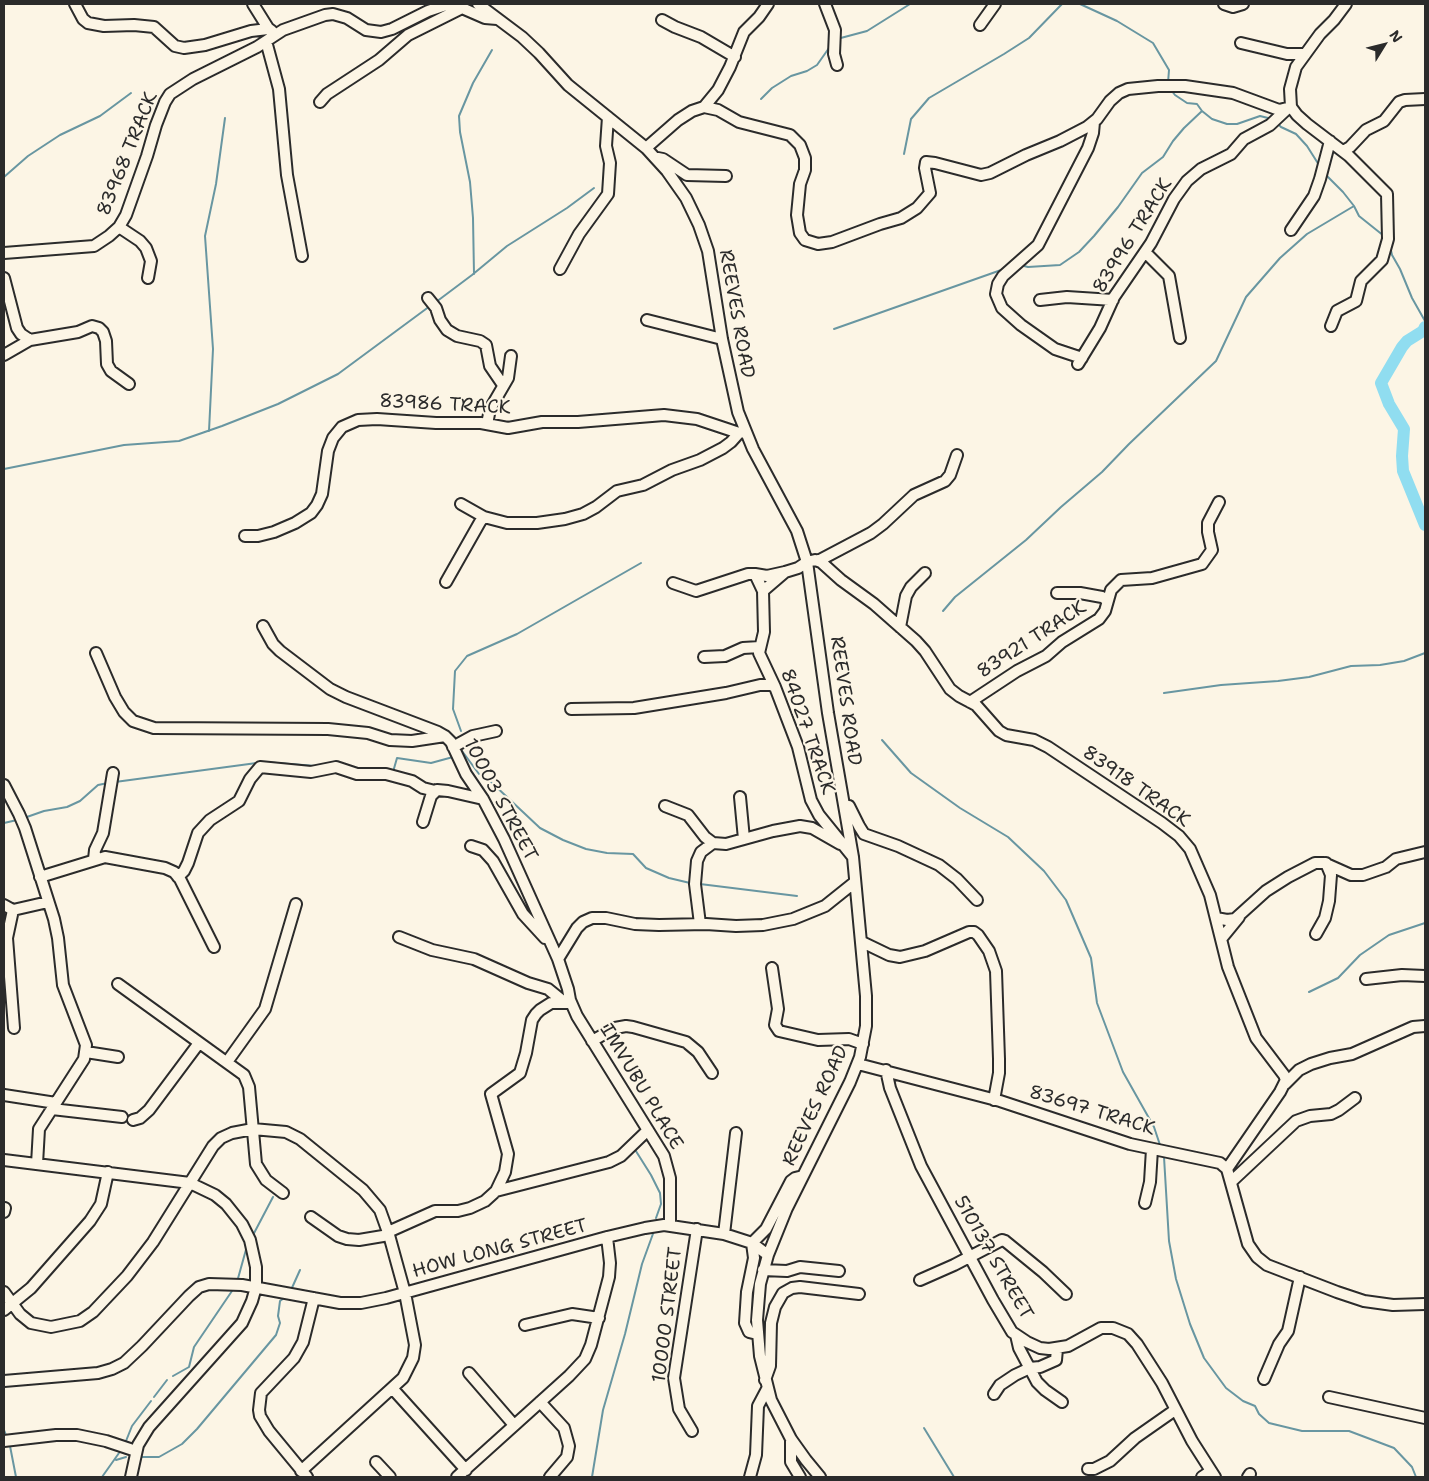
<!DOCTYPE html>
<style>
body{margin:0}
#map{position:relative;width:1429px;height:1481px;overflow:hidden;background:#fcf5e5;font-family:"Shantell Sans",sans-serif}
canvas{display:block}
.frame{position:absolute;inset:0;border:5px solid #2b2b2b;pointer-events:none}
.north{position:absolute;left:1359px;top:20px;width:50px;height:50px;-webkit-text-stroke:4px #fcf5e5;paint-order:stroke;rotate:54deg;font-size:14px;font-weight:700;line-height:20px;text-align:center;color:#2b2b2b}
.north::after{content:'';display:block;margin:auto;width:18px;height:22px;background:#2b2b2b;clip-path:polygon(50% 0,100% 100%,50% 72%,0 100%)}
</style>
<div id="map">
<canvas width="1429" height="1481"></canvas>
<div class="frame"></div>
<div class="north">N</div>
</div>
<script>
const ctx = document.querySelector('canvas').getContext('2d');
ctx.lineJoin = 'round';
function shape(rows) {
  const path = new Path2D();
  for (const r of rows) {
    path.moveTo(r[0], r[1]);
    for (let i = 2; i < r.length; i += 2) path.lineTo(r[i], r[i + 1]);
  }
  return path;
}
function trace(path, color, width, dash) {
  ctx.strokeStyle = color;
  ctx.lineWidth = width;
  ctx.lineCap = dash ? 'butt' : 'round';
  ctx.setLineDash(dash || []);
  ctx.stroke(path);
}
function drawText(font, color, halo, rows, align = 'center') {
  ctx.font = font + ' "Shantell Sans",sans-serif';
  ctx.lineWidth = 4.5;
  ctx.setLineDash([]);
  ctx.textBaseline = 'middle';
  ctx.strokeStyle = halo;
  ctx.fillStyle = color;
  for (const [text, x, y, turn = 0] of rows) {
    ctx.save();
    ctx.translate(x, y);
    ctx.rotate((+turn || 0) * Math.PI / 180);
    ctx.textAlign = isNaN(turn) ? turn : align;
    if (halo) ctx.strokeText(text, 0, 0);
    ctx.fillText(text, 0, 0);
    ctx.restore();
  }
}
const stream = shape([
 [1080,4,1117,21,1153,43,1169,70,1168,83],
 [837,39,867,31,910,4],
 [1171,90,1175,95,1187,103,1197,104,1202,111,1212,119,1227,124,1237,124,1260,116,1272,119],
 [761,99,772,88,791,76,807,71,817,65,829,48],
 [1278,124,1281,127,1296,134,1307,146,1319,165],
 [904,154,911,119,929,98,1004,54,1029,38,1062,4],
 [1326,175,1343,192,1354,206,1359,216,1384,236],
 [4,177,28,156,60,135,100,116,131,93],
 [1390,246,1392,255,1400,269,1412,298,1425,321],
 [1020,265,1028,267,1060,265,1079,252,1094,236,1118,207,1142,173,1163,157,1173,141,1184,128,1202,111],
 [474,274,473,218,470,182,460,132,459,116,473,83,492,50],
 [436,302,472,275,507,246,567,208,594,188],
 [834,329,1004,269],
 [209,431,213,349,205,236,216,184,225,118],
 [4,469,124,445,179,441,222,426,278,404,338,374,430,306],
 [943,611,955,597,1026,540,1061,507,1102,472,1129,444,1216,361,1246,297,1280,258,1307,234,1354,206],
 [1164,693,1221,685,1278,681,1309,677,1351,666,1380,665,1404,661,1425,653],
 [461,731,453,709,455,671,467,656,517,634,641,563],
 [882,740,911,773,960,808,1008,837,1044,871,1066,900,1091,958,1097,1003,1123,1072,1154,1127,1160,1145],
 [462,751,479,774],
 [393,772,397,758,431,763,453,757],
 [485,780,491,782,540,828,563,840,586,849,607,853,633,854,646,868,669,878,690,883],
 [115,782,264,762,316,766],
 [24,818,44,811,67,807,80,801,98,785,108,783],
 [4,823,17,820],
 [700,884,797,896],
 [1309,992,1338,978,1360,955,1389,935,1425,923],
 [634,1148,651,1175,660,1193,661,1204,656,1218],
 [1164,1157,1169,1241,1176,1279,1190,1324,1204,1358,1226,1388,1243,1401,1255,1406,1259,1414,1269,1423,1302,1431,1349,1431,1394,1448,1412,1467,1416,1477],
 [252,1237,273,1197],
 [237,1282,247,1246],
 [291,1290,300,1270],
 [173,1376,189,1367,194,1347,234,1288],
 [154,1397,167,1380],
 [924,1428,954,1477],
 [4,1430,6,1435],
 [126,1441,132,1426,151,1401],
 [10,1446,16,1477],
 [140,1457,159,1457,182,1444,197,1429,276,1335,280,1323,278,1316,280,1301,284,1298],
 [116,1460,126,1457],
 [102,1477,119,1453],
 [592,1477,603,1410,625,1334,642,1264,654,1231]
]);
const river = shape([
 [1425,327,1423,331,1407,341,1402,347,1381,383,1389,404,1404,429,1402,456,1403,471,1425,525]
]);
const minor = shape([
 [75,4,83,19,88,23,104,26,134,25,154,27,175,46,184,48,205,45,251,31,268,29],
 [253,4,268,28,272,31],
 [478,4,522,37,539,53,568,85,646,148,667,171,686,198,699,225,708,251,722,339,738,412,753,449,797,531,807,562,828,713,853,857,866,996,866,1026,860,1057,850,1082,787,1208,768,1255,760,1284,757,1320,760,1356,771,1400,791,1439,806,1460,820,1477],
 [825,4,835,30,834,54,837,65],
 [1224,4,1233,7,1243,4],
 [662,20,675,27,701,37,735,57],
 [980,25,995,4],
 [266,41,279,89,287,175,302,256],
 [1241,43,1287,54,1304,54],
 [320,102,327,94,379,60,408,35,462,8],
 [704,107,718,90,730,67,744,32,759,17,768,4],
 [646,148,678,120,692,111,704,107,718,110,739,122,790,135,800,145,805,158,805,170,800,184,797,215,800,233,805,240,818,244,832,242,880,224,901,218,917,208,930,193,925,168,926,162,935,163,981,175,990,173,1026,155,1060,141,1087,127,1097,119,1110,101,1119,93,1128,89,1158,86,1185,86,1233,93,1279,110,1291,107],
 [1343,151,1350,147,1366,130,1384,121,1399,102,1405,100,1425,99],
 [658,158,663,159,687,175,726,176],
 [119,227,140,241,146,248,151,261,148,278],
 [1291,230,1314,196,1320,179,1330,141],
 [1145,252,1169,276,1180,338],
 [4,253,94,246,109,236,119,227,126,215,147,156,156,125,165,102,170,94,193,79,257,47,283,30,325,15,333,14,347,18,366,30,381,32,392,29,428,11,446,5,462,8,485,18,497,19],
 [560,269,579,234,608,194,610,163,606,146,608,117],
 [4,278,17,328,21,334,30,340,78,332,92,326,99,328,103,332,106,341,107,364,111,371,129,384],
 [428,298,436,308,440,320,447,330,457,336,480,341,486,345,490,366,503,385],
 [1040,300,1067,297,1113,300],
 [647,320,722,339],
 [1331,326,1337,311,1356,301,1361,281,1382,260,1388,239,1387,194,1349,156,1307,124,1297,115,1291,107,1290,89,1296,67,1320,34,1334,20,1346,4],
 [4,355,30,340],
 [1082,358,1055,349,1021,325,1002,308,996,294,998,284,1003,276,1038,245,1088,148,1093,133,1094,122],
 [1078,364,1100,328,1114,297,1151,243,1174,199,1187,181,1201,169,1231,154,1244,139,1270,125,1286,110],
 [487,424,490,409,508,378,511,356],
 [461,504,484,517,507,523,537,523,565,519,583,514,596,507,617,491,643,485,672,470,700,460,723,448,731,442,739,433,744,431],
 [245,536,258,536,274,532,295,523,311,513,317,505,322,494,328,451,333,438,342,427,358,420,377,419,436,423,481,423,508,428,542,422,578,422,664,415,697,419,739,433],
 [818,561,871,533,883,524,914,495,945,481,950,475,957,455],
 [446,582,480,522,484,517],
 [673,583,696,591,748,574,755,574],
 [763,591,784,573],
 [1057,593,1080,593,1102,597,1107,600],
 [263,626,273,644,280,651,330,689,346,697,438,732,445,736,451,742,466,774,483,799,504,839,558,959,568,989,570,1000,577,1016,664,1156,670,1178,670,1225],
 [900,627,906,596,911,587,925,573],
 [96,653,115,697,124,712,133,721,154,728,328,729,368,733,390,740,412,741,445,736],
 [704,657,725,656,743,648,760,647],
 [970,702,1017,671,1046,656,1062,642,1099,619,1105,611,1111,590,1121,580,1152,578,1202,564,1212,550,1208,532,1208,523,1219,502],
 [571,709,634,708,726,693,760,685,771,685,775,687],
 [453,747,473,736,496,731],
 [4,785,19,814,25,828,54,919,58,938,63,985,86,1045,84,1059,39,1129,37,1164],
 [740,797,744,839],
 [665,806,688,815,705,837,713,843,726,844,773,831,800,826,812,828,840,844],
 [849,806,859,826,864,834,898,846,939,865,957,879,977,900],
 [423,822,431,796,437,790,448,791,483,799],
 [471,846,483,850,493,861,523,914,545,938],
 [853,857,819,815,811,800,798,747,775,687,759,653,764,632,763,591,755,574,767,576,785,572,798,568,807,562,815,560,821,562,841,580,874,604,916,641,925,651,950,689,959,696,976,705,999,731,1006,735,1034,740,1048,747,1162,823,1179,836,1190,849,1210,895,1228,967,1256,1038,1284,1075,1286,1080,1280,1092,1227,1169],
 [94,859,95,850,103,833,113,773],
 [40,877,105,857,165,868,174,872,180,879,214,947],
 [178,877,184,871,188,863,198,833,210,820,239,801,250,779,260,767,311,772,336,767,357,774,386,774,412,781,423,788,435,791],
 [4,905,13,910,48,902],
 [13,910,7,938,14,1028],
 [1216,918,1227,920,1235,919,1266,891,1288,877,1315,863,1324,863,1351,875,1363,875,1386,867,1396,859,1425,852],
 [700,924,695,884,697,861,701,852,713,843],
 [1316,934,1325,918,1329,901,1331,875,1326,863],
 [399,937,432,950,474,959,528,983,548,989,564,1002],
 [1221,939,1239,917],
 [862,942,889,955,900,957,925,951,969,932,974,932,978,935,989,951,996,971,999,1059,999,1073,994,1100],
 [558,959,577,928,583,922,592,918,606,918,635,924,659,925,706,924,736,926,763,925,793,919,825,906,855,882],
 [772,968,778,1009,775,1025,779,1031,818,1040,849,1039,863,1044],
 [1366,979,1402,975,1425,976],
 [118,984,244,1075,249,1087,256,1164,266,1180,283,1193],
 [592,1041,615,1028,626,1026,633,1027,686,1042,698,1052,712,1073],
 [86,1052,118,1057],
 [227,1062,265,1009,296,904],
 [858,1064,1000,1101,1130,1144,1220,1163,1227,1169,1248,1244,1257,1257,1267,1265,1337,1292,1364,1301,1393,1305,1425,1304],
 [886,1070,890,1088,921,1166,993,1300,1012,1332,1027,1342,1040,1348,1049,1349,1068,1346,1101,1328,1113,1328,1128,1334,1137,1344,1162,1383,1192,1441,1215,1477],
 [1285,1084,1299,1070,1311,1064,1330,1058,1352,1054,1413,1027,1425,1026],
 [4,1095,56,1103],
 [52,1109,122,1117],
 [133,1120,140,1118,149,1110,199,1043],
 [4,1160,190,1183,215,1195,226,1204,242,1224,250,1240,256,1267,256,1287,252,1301,242,1323,149,1427,138,1445,131,1477],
 [1231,1182,1296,1121,1310,1116,1331,1114,1339,1110,1355,1098],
 [496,1191,609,1162,621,1156,648,1130],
 [1145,1203,1150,1182,1152,1149],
 [4,1212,5,1208],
 [311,1217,338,1236,347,1239,359,1240,389,1235],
 [388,1232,435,1211,458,1211,470,1208,485,1201,496,1191,505,1172,508,1154,491,1094,520,1073,526,1053,532,1020,536,1014,540,1010,551,1003,571,1003],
 [724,1234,736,1133],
 [752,1243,754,1258,747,1292,745,1323,749,1332,757,1334],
 [752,1243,766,1229,791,1181,795,1178,803,1176],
 [763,1270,787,1271,800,1267,839,1271],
 [920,1280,954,1265,1002,1240,1005,1241,1043,1272,1066,1294],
 [4,1292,20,1314,31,1323,51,1327,80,1321,93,1312,127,1276,153,1242,213,1146,221,1138,232,1133,253,1129,286,1132,300,1139,363,1190,380,1210,389,1235,405,1293,415,1345,413,1358,403,1378,301,1471],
 [4,1310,31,1288,90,1221,101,1204,108,1172],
 [525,1325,572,1314,599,1318],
 [1016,1335,1019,1348,1037,1382,1045,1390,1062,1402],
 [469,1373,514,1425],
 [1264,1379,1279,1344,1288,1331,1300,1277],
 [765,1380,770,1366,771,1323,775,1307,783,1293,792,1288,800,1287,859,1294],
 [4,1381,98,1373,112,1369,124,1363,142,1346,189,1296,199,1287,209,1284,242,1285,340,1303,361,1303,386,1298,607,1237,645,1228,664,1225,724,1234,752,1243,768,1255],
 [392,1388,466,1470],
 [994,1394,1000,1385,1015,1375,1030,1368,1040,1367,1056,1360,1057,1349],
 [1329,1397,1425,1418],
 [540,1402,564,1428,569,1446,567,1457,550,1477],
 [692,1431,679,1409,674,1378,697,1229],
 [791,1439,791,1462,800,1477],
 [4,1441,56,1435,77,1435,106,1441,136,1451],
 [376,1462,390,1477],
 [1088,1469,1094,1469,1110,1461,1135,1438,1175,1410],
 [307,1477,269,1431,260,1416,259,1410,261,1393,294,1358,303,1342,314,1298],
 [457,1477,569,1376,585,1359,591,1345,609,1277,610,1263,607,1237],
 [750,1477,756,1455,758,1406,767,1389],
 [1202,1477,1211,1471],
 [1248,1477,1250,1474]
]);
const streetNames = [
 ["83968 TRACK",128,154,-68],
 ["83996 TRACK",1133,236,-58],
 ["REEVES ROAD",736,314,80],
 ["83986 TRACK",445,405,3],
 ["83921 TRACK",1032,640,-33],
 ["REEVES ROAD",845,701,82],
 ["84027 TRACK",807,732,71],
 ["83918 TRACK",1136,787,35],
 ["10003 STREET",500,800,62],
 ["IMVUBU PLACE",641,1087,59],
 ["REEVES ROAD",816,1106,-65],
 ["83697 TRACK",1092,1111,17],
 ["HOW LONG STREET",500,1249,-15],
 ["510137 STREET",993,1258,60],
 ["10000 STREET",668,1315,-83]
];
trace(stream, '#6896a1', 2);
trace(river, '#90ddf0', 12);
trace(minor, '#2b2b2b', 14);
trace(minor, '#fcf5e5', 10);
drawText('19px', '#2b2b2b', '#fcf5e5', streetNames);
</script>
